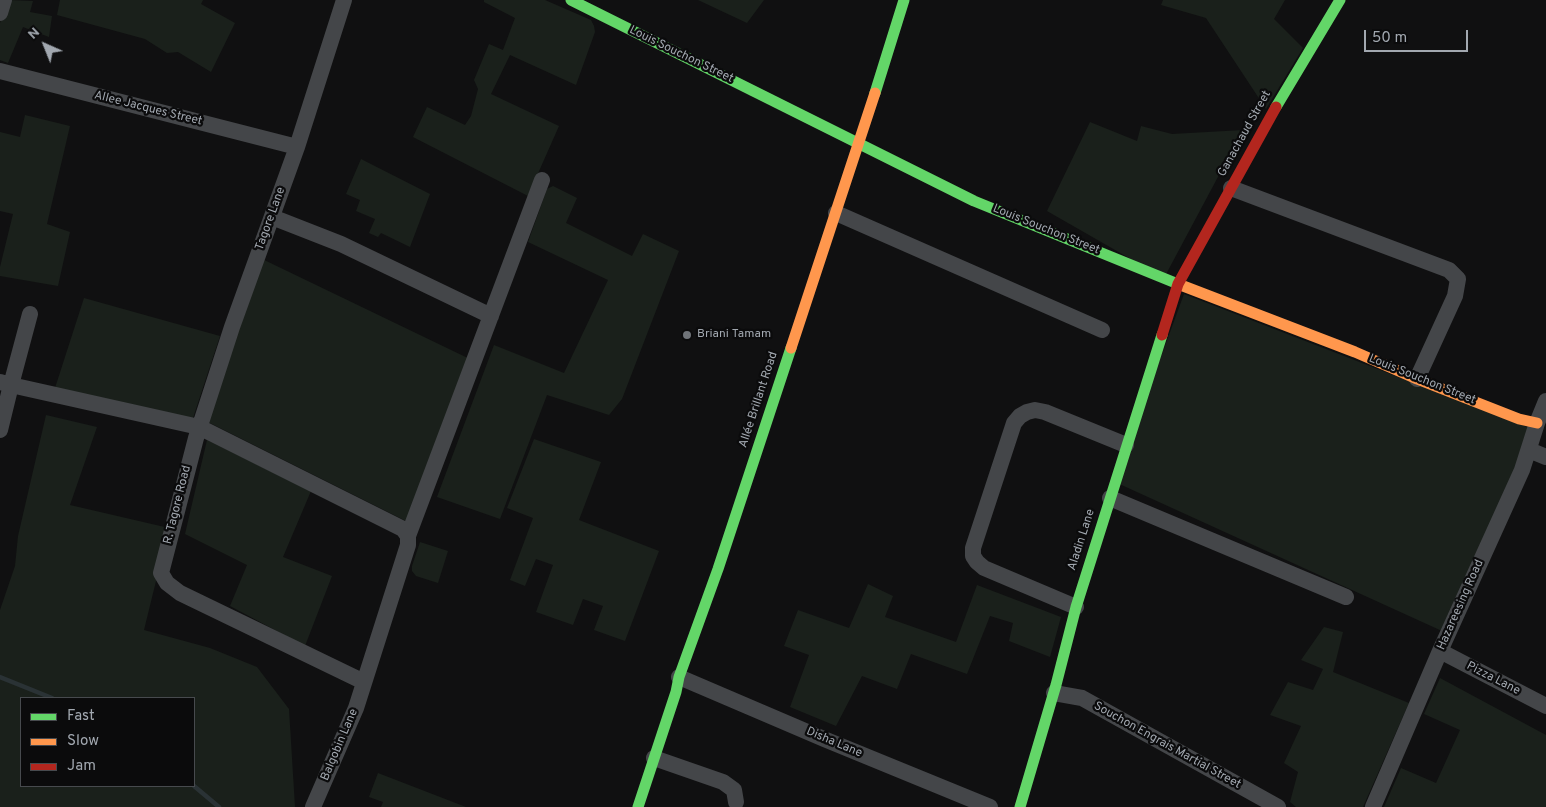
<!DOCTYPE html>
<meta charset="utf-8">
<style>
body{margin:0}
#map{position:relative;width:1546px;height:807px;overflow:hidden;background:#101011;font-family:Overpass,sans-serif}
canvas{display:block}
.legend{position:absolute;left:20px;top:697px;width:175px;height:90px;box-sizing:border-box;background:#0b0b0c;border:1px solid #474a4e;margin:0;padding:6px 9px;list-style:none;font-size:15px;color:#a2a8b0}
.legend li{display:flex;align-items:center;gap:10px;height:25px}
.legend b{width:25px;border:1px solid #474a4e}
.north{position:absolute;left:20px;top:20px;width:50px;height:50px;-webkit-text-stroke:4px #0b0b0c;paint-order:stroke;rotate:316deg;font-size:14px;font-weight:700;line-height:20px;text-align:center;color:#a2a8b0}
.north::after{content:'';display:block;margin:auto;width:18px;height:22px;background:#a2a8b0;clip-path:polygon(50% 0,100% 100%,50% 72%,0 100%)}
.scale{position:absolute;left:1364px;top:30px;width:104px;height:22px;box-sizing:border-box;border:2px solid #a2a8b0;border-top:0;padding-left:6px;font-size:15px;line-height:18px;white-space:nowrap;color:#a2a8b0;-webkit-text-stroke:4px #0b0b0c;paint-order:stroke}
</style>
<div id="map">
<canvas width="1546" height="807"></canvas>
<ul class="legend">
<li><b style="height:6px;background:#63d668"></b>Fast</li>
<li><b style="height:6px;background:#ff974d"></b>Slow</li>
<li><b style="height:6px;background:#b3261e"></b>Jam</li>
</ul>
<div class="north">N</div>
<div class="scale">50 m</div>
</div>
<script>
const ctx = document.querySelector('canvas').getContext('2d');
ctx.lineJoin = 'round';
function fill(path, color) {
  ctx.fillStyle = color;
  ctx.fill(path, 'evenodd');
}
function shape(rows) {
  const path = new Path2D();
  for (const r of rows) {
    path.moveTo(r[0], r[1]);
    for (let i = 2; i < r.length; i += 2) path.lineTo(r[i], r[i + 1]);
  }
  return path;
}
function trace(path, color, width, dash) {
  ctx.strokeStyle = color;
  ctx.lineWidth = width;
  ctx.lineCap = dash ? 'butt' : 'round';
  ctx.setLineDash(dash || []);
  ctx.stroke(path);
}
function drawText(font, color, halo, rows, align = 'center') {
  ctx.font = font + ' Overpass,sans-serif';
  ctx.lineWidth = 4.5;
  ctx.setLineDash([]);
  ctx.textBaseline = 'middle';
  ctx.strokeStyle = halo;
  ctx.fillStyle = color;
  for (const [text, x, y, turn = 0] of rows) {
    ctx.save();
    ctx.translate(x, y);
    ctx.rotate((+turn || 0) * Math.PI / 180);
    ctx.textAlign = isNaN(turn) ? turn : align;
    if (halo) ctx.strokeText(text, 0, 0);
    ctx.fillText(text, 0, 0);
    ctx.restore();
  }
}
const green = shape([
 [8,0,33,1,30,12,52,16,49,37,23,27,8,63,0,60,0,23],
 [60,0,203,0,201,4,235,23,211,72,178,52,167,53,145,39,57,15],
 [484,0,545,0,591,20,594,26,595,32,576,85,510,55,491,94,559,126,528,196,413,137,427,107,465,125,471,116,478,89,474,80,489,44,503,50,515,18,484,2],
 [698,0,764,0,747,23],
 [1163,0,1285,0,1274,19,1303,48,1266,109,1206,18,1161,5],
 [25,115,70,126,47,224,70,232,58,286,0,276,0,267,13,214,0,211,0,132,20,137],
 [1090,122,1137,141,1141,126,1172,134,1243,130,1164,278,1047,211],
 [361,159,430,194,410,247,381,233,378,237,369,233,375,219,356,211,360,200,346,194],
 [553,186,577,198,566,223,632,256,643,234,679,251,622,399,609,415,547,395,500,519,437,497,494,345,564,373,608,280,528,242,547,189],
 [258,257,476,362,410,523,202,419],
 [1184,294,1535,430,1442,631,1115,482],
 [84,298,220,336,192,421,55,388],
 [46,415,97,427,70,505,169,528,144,630,210,648,257,667,289,709,295,807,0,807,0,610,15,566,18,536],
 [21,698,194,698,194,786,21,786],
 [534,439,601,462,579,520,659,551,625,641,594,630,603,606,583,599,573,625,536,612,553,565,536,559,525,586,510,580,533,518,507,508],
 [207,440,311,491,283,557,332,576,305,646,230,606,247,565,185,534],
 [420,542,448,551,438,583,416,576,412,571,412,566],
 [868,584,893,596,885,617,956,642,977,585,1061,617,1050,657,1009,641,1013,623,990,616,967,674,911,654,897,689,862,676,836,726,790,707,809,655,784,646,798,610,849,628],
 [1324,627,1343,632,1333,672,1409,703,1363,807,1296,807,1290,802,1298,772,1284,763,1301,726,1270,715,1288,682,1313,690,1323,669,1301,660],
 [1440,678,1546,735,1546,807,1384,807,1401,768,1436,783,1460,730,1424,714],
 [378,773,466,807,381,807,383,802,369,797]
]);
const stream = shape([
 [0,677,52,698],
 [194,786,219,807]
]);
const street = shape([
 [344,0,297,147,232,327,196,438,161,573,167,583,180,593,364,682],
 [0,13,4,0],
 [0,71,297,147],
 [1231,188,1449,270,1458,279,1455,296,1417,379],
 [836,213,1102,330],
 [272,217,341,244,491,316],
 [30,314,11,385,199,427,403,529,408,536,408,545,356,708,313,807],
 [0,382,11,385,0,430],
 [1529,450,1546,457],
 [1110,498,1346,597],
 [408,536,542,180],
 [1076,607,984,568,977,562,973,556,973,548,1014,423,1020,416,1027,412,1035,410,1045,412,1126,445],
 [1440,651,1546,706],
 [679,677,824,739,990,807],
 [1054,693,1082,698,1278,807],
 [654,758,723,782,734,790,736,802],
 [1373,807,1440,651,1522,470,1537,423,1546,401]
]);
const fast = shape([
 [571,0,974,201,1178,284],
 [875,93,904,0],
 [1276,107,1340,0],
 [638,807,676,692,679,677,718,569,791,348],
 [1020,807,1056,685,1076,607,1162,335]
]);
const slow = shape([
 [1178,284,1355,352,1417,379,1519,419,1537,423],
 [791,348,875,93]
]);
const jam = shape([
 [1162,335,1178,284,1276,107]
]);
const markers = [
 [687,335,5,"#6f7378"]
];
const streetNames = [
 ["Louis Souchon Street",681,55,26],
 ["Allee Jacques Street",148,109,14],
 ["Ganachaud Street",1245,134,-61],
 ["Tagore Lane",271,219,-70],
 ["Louis Souchon Street",1046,230,22],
 ["Louis Souchon Street",1422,380,22],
 ["Allée Brillant Road",759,400,-72],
 ["R. Tagore Road",178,505,-76],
 ["Aladin Lane",1082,540,-72],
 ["Hazareesing Road",1461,605,-66],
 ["Pizza Lane",1493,679,27],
 ["Disha Lane",834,743,23],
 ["Balgobin Lane",340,745,-67],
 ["Souchon Engrais Martial Street",1167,746,29]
];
const poiNames = [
 ["Briani Tamam",697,335]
];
fill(green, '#1a201b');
trace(stream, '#2a3235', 4.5);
trace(street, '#444649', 16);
trace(fast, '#63d668', 11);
trace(slow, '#ff974d', 11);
trace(jam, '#b3261e', 11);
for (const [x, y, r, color] of markers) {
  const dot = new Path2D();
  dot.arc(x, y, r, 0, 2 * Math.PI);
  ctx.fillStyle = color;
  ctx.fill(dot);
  trace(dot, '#0b0b0c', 2);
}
drawText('12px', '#a2a8b0', '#0b0b0c', streetNames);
drawText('12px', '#a2a8b0', '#0b0b0c', poiNames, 'left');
</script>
